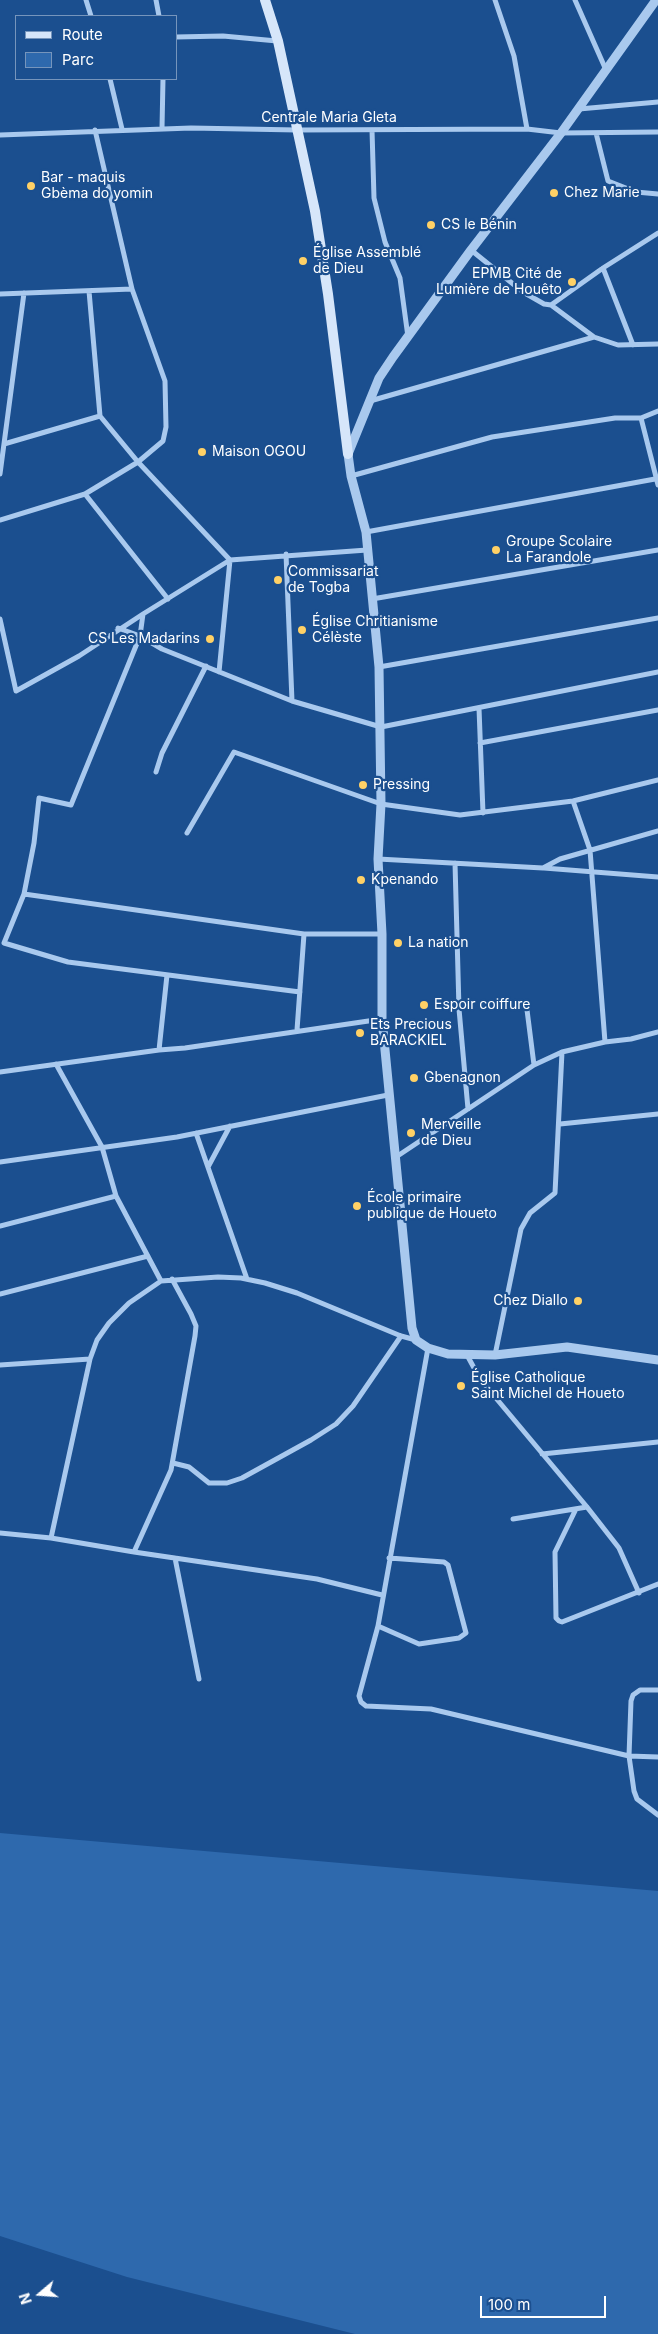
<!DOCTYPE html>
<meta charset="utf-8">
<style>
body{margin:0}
#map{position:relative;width:658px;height:2334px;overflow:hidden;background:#1b4f8f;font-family:Inter,sans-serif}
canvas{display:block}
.legend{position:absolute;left:15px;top:15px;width:162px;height:65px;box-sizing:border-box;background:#1b4f8f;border:1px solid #7695bc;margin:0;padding:6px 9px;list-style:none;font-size:15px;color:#fff}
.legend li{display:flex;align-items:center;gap:10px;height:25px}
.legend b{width:25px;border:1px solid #7695bc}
.north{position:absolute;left:15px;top:2269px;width:50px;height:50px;-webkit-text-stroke:4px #1b4f8f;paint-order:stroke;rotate:252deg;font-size:14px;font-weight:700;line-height:20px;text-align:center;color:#fff}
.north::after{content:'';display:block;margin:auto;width:18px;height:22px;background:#fff;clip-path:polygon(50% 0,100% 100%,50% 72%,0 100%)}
.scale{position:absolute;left:480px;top:2296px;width:126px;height:22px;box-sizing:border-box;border:2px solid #fff;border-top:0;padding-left:6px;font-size:15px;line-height:18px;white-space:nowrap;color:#fff;-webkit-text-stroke:4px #1b4f8f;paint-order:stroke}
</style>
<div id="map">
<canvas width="658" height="2334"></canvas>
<ul class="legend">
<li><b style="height:6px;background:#d6e6fa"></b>Route</li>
<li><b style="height:14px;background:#2e69ad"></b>Parc</li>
</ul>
<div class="north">N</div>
<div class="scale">100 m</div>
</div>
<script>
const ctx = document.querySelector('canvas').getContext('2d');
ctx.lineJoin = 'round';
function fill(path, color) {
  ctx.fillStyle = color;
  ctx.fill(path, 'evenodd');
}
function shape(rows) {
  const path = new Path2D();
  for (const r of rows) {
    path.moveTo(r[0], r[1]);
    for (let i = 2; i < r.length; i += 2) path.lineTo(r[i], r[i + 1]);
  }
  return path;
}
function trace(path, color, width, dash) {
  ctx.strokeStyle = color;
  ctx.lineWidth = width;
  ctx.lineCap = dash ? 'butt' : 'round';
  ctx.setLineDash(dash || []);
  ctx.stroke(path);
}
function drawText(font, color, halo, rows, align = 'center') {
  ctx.font = font + ' Inter,sans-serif';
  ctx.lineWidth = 4.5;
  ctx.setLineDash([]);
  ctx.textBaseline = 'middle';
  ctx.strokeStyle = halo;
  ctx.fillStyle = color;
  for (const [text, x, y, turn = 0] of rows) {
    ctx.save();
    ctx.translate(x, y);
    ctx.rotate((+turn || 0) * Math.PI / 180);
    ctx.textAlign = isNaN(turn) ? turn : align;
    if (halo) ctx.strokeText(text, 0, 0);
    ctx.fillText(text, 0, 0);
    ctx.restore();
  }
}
const green = shape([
 [0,1833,658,1891,658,2334,355,2334,127,2277,0,2236]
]);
const minor = shape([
 [86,0,91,16],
 [156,0,159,16],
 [495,0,514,56,527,129],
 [575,0,606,70],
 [176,37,223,36,277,41],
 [110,79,122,129],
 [579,109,658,102],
 [162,128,163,79],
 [372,130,374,198,385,242,400,278,408,337],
 [596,133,608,181,636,192,658,194],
 [0,135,191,128,297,130,527,129,561,133,658,132],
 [471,250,523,292,544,304,551,305,603,268,658,233],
 [603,268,633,345],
 [89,291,100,416,138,462,230,560,219,672],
 [0,294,132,289],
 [551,305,594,337,618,345,658,344],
 [370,401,594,337],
 [641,418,658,485],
 [4,444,100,416],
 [0,474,24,293],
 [351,476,492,437,615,418,641,418,658,411],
 [85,494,168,599],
 [0,520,85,494,138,462,163,441,166,427,165,381,132,289,95,130],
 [366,532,655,479],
 [286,554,292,701],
 [372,599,658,550],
 [0,619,16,691,79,656,143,614],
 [118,628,140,636,162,649,292,701,381,727,658,672],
 [379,667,658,618],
 [479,708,483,813],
 [480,743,658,710],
 [156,772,162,753,206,666],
 [573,801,590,850,605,1042],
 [187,833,234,752,381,804,460,815,573,801,658,780],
 [378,859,543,868,560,859,658,831],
 [455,863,459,1009,468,1109],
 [544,868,658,877],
 [24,894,304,934,382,934],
 [300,992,68,962,4,943,24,894,34,843,39,798,71,805,140,636,143,614,230,560,367,550],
 [526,1002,534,1065],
 [297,1030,304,934],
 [159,1050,167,975],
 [56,1064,102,1147,116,1196,161,1281],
 [0,1072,159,1050,185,1048,382,1019],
 [560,1124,658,1114],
 [196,1133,247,1279],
 [396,1157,534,1065,562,1052,605,1042,631,1039,658,1032],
 [0,1162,177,1137,388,1095],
 [208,1167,230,1126],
 [0,1226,116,1196],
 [0,1294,148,1256],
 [428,1348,378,1626,359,1696,361,1702,366,1706,431,1709,629,1756,658,1757],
 [467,1355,480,1379,587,1507,619,1548,639,1593],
 [495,1355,521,1229,530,1213,555,1193,562,1052],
 [0,1365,90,1359],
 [542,1454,658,1442],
 [173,1463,189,1467,209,1483,227,1483,242,1478,311,1440,336,1424,353,1406,401,1336],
 [576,1509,555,1552,556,1618,559,1621,562,1622,658,1584],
 [513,1519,587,1507],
 [0,1533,51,1538,134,1552,317,1579,382,1595],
 [51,1538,90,1359,97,1340,109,1323,129,1303,161,1281,218,1277,241,1278,265,1283,297,1293,401,1336,416,1340],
 [134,1552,171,1470,195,1336,196,1326,191,1314,172,1279],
 [175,1558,199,1679],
 [378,1626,419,1644,459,1638,466,1633,448,1565,444,1562,389,1558],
 [658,1690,640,1690,633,1695,631,1701,629,1756,634,1791,637,1799,658,1815]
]);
const tertiary = shape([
 [656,0,561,133,471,250,393,357,379,378,348,454,351,476,366,532,379,667,381,804,378,859,382,934,382,1019,412,1328,416,1340,428,1348,448,1354,495,1355,567,1347,658,1360]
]);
const secondary = shape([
 [265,0,278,41,315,211,328,294,348,454]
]);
const markers = [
 [31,186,5,"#ffd166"],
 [554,193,5,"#ffd166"],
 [431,225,5,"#ffd166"],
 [303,261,5,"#ffd166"],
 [572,282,5,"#ffd166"],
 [202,452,5,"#ffd166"],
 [496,550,5,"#ffd166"],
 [278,580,5,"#ffd166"],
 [302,630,5,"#ffd166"],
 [210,639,5,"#ffd166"],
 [363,785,5,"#ffd166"],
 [361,880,5,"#ffd166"],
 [398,943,5,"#ffd166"],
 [424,1005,5,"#ffd166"],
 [360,1033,5,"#ffd166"],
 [414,1078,5,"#ffd166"],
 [411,1133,5,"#ffd166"],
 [357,1206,5,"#ffd166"],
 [578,1301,5,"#ffd166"],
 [461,1386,5,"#ffd166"]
];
const streetNames = [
 ["Centrale Maria Gleta",329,118]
];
const poiNames = [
 ["Bar - maquis",41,178],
 ["Gbèma do yomin",41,194],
 ["Chez Marie",564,193],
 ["CS le Bénin",441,225],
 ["Église Assemblé",313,253],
 ["de Dieu",313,269],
 ["EPMB Cité de",562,274,"right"],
 ["Lumière de Houêto",562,290,"right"],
 ["Maison OGOU",212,452],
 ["Groupe Scolaire",506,542],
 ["La Farandole",506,558],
 ["Commissariat",288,572],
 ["de Togba",288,588],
 ["Église Chritianisme",312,622],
 ["Célèste",312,638],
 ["CS Les Madarins",200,639,"right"],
 ["Pressing",373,785],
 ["Kpenando",371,880],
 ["La nation",408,943],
 ["Espoir coiffure",434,1005],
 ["Ets Precious",370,1025],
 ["BARACKIEL",370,1041],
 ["Gbenagnon",424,1078],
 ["Merveille",421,1125],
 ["de Dieu",421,1141],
 ["École primaire",367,1198],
 ["publique de Houeto",367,1214],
 ["Chez Diallo",568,1301,"right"],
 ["Église Catholique",471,1378],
 ["Saint Michel de Houeto",471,1394]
];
fill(green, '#2e69ad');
trace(minor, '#a9c9ee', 5);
trace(tertiary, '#a9c9ee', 9);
trace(secondary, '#d6e6fa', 10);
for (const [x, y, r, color] of markers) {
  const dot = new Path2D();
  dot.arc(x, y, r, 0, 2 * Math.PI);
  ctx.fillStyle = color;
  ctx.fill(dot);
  trace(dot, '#1b4f8f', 2);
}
drawText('14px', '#fff', '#1b4f8f', streetNames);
drawText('14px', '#fff', '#1b4f8f', poiNames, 'left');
</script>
